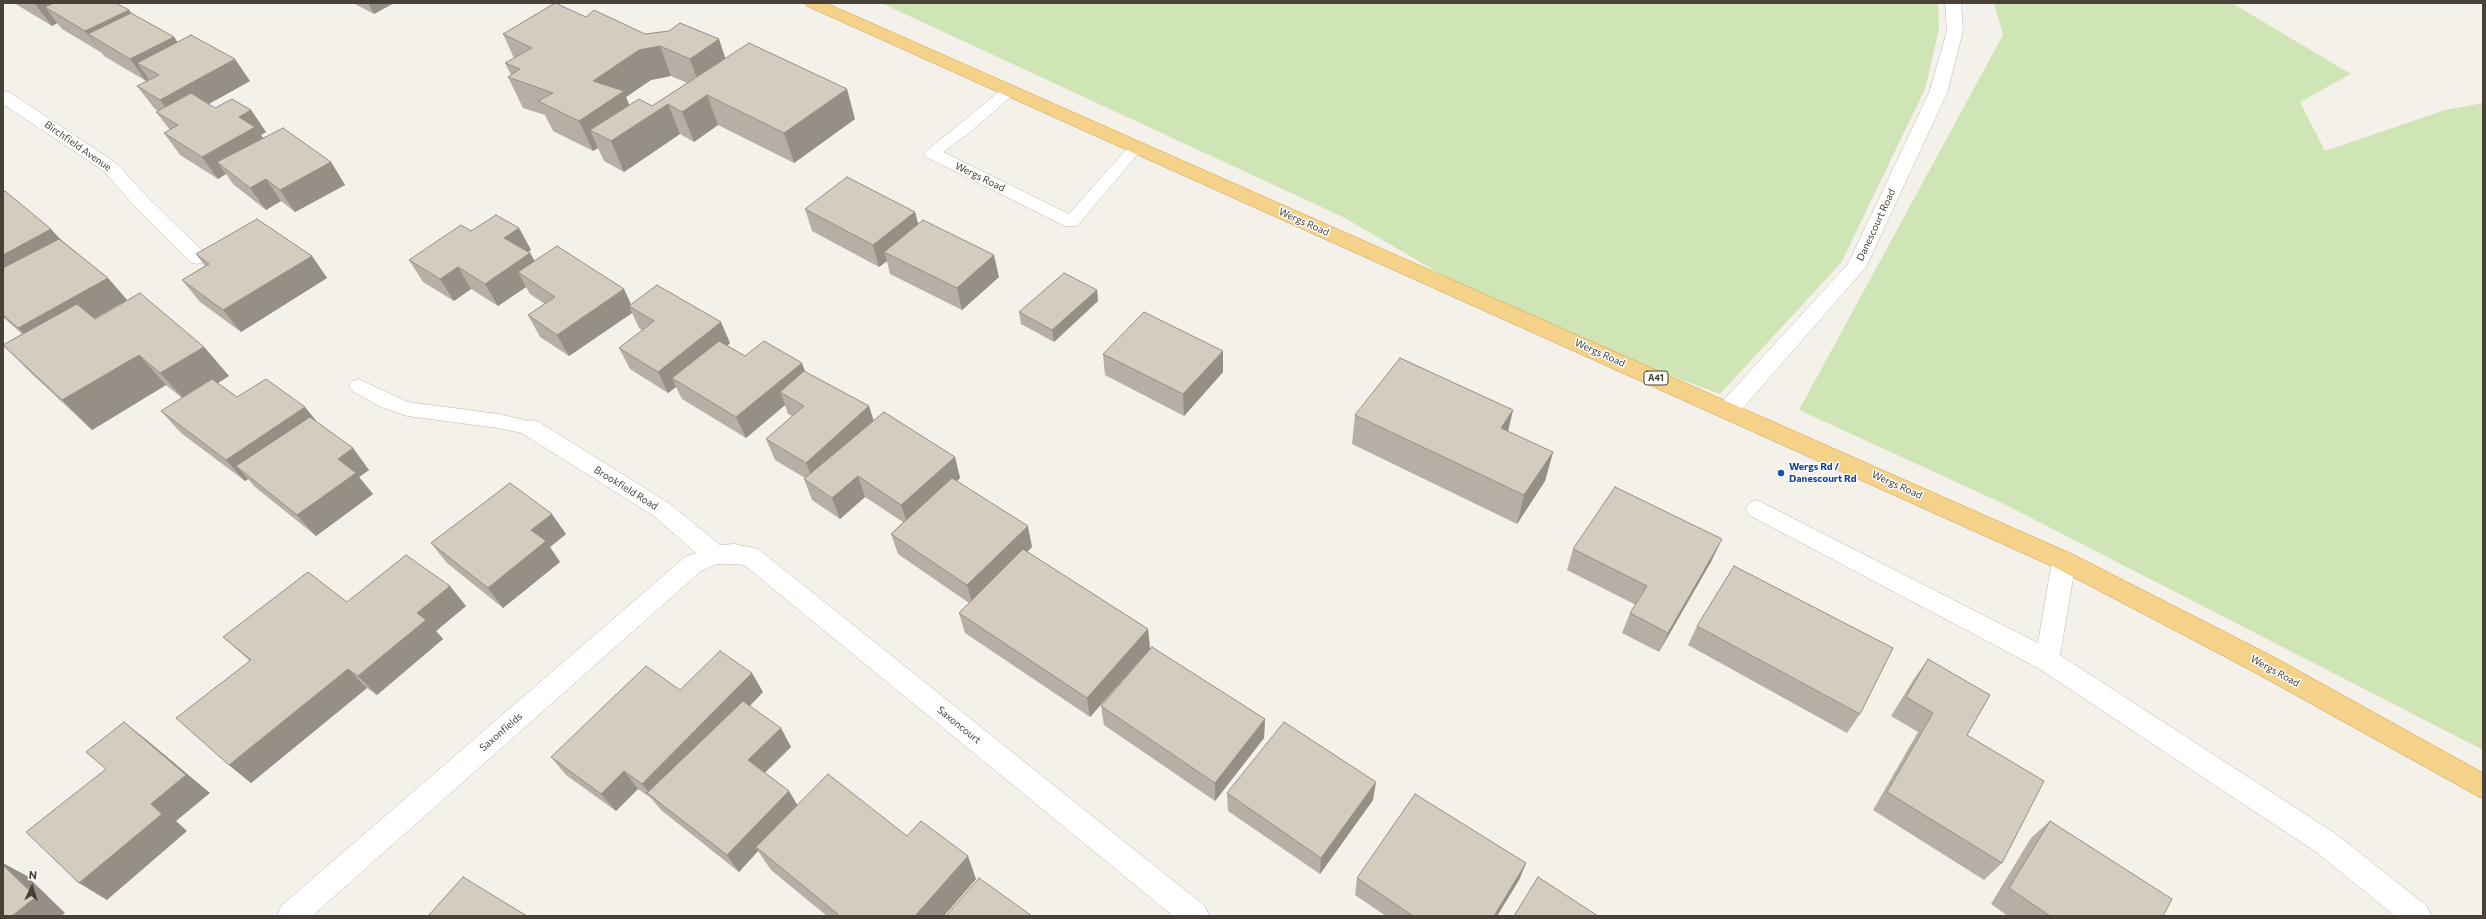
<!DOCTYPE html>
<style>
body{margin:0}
#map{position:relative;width:2486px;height:919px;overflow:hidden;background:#f4f1ea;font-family:Commissioner,sans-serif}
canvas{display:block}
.frame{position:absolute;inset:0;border:4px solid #474138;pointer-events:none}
.north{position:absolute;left:12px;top:867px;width:40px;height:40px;-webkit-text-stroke:3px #fff;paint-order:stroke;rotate:4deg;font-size:11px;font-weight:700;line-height:16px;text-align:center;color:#474138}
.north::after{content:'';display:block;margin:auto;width:14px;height:18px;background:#474138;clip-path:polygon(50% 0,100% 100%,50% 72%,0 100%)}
</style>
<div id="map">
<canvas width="2486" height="919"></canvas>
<div class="frame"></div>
<div class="north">N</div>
</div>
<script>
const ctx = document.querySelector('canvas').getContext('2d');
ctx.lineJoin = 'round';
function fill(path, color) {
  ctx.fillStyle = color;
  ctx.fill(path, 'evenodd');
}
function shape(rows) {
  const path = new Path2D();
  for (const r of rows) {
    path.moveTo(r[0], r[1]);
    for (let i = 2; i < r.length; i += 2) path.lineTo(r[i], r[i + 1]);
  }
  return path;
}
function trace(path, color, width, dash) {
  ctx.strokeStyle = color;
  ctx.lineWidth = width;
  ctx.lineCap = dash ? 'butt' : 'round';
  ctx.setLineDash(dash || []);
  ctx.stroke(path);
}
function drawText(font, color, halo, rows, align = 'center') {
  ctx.font = font + ' Commissioner,sans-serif';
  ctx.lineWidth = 3;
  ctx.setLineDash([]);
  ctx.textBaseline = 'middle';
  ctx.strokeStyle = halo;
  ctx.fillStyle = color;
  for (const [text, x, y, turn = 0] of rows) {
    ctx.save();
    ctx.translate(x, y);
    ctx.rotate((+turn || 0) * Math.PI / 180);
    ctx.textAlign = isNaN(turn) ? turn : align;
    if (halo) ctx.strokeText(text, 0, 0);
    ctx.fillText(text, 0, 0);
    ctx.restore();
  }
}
const green = shape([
 [881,3,1938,3,1939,29,1925,89,1841,263,1720,394,1612,354,1466,289,1345,218],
 [1994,3,2232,3,2351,74,2300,102,2325,151,2445,110,2483,103,2483,750,2004,504,1799,410,2003,35]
]);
const service = shape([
 [1010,85,1017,90,1015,93,968,134,943,152,1069,214,1131,144,1136,142,1144,147,1077,226,1065,226,926,157,924,153,1005,87,1010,85],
 [358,379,408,402,498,414,538,423,540,428,538,433,531,435,498,428,407,416,381,407,352,391,349,386,352,381,358,379]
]);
const minor = shape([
 [1945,3,1961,3,1963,31,1947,93,1866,267,1736,416,1728,418,1720,416,1717,410,1720,404,1848,264,1929,93,1947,31,1945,3],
 [3,91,9,92,116,163,151,201,204,252,207,257,204,262,197,264,190,262,137,209,104,171,3,104,3,91],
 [531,420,539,422,670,504,720,545,735,544,758,549,1205,906,1209,916,1173,916,744,565,735,564,717,564,701,571,312,916,277,916,281,906,685,557,696,553,654,516,523,434,520,428,523,422,531,420],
 [1757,500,2038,643,2052,561,2056,554,2064,551,2072,554,2076,561,2060,655,2336,834,2427,906,2431,916,2395,916,2316,852,2038,668,1749,515,1746,509,1749,503,1757,500]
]);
const trunk = shape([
 [805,3,826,3,2072,554,2272,656,2483,773,2483,799,2254,672,2056,568,807,6,805,3]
]);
const wall = shape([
 [14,3,116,3,129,10,131,13,174,37,177,42,250,81,209,104,215,108,251,110,266,132,261,135,263,138,331,162,345,185,295,212,281,201,266,210,233,184,226,174,218,179,180,155,164,133,170,130,156,112,158,111,154,108,137,86,149,80,149,79,146,81,104,56,102,53,62,29,57,23,52,26],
 [353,3,394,3,374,14],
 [586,17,725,58,855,119,794,163,718,125,694,142,680,134,624,172,604,161,598,148,593,151,553,131,545,115,523,108,508,77,511,75,505,63,514,58,503,34],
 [671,76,687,83,652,106,629,105,626,97,651,80],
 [3,192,108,278,127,300,94,318,204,347,229,376,218,383,237,397,318,423,369,470,359,477,373,494,316,536,255,487,248,479,245,481,181,433,161,411,182,398,166,385,92,430,33,375,3,345,22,334,3,317],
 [805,209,915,212,918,224,999,277,962,310,890,274,887,261,879,267,812,231],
 [519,228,531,250,528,252,530,253,535,261,624,289,631,304,730,343,727,346,745,356,805,372,869,406,873,421,955,457,960,478,957,481,1032,547,1027,552,1148,629,1150,649,1090,717,965,633,959,613,969,603,898,554,891,534,903,522,865,497,840,519,812,500,804,479,805,478,775,460,766,439,792,416,788,414,785,405,746,438,682,399,676,387,668,393,630,369,619,348,642,330,639,328,632,313,569,356,540,337,528,315,545,304,530,294,526,287,498,306,471,289,454,301,423,282,409,260,471,231],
 [196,254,312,256,327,278,241,332,200,302,182,280,205,266],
 [1097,290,1098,301,1054,342,1021,324,1019,312],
 [1103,354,1223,372,1184,416,1105,375],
 [1513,410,1508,432,1553,452,1545,481,1517,524,1352,444,1355,415],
 [566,534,550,547,560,562,503,608,447,563,431,543],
 [1573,549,1712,560,1659,652,1622,633,1630,613,1636,605,1567,570],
 [347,602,466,606,436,631,443,639,377,695,367,688,251,783,229,765,250,661,223,637],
 [1697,626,1860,714,1847,733,1688,645],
 [1928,659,1967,735,2002,863,1984,880,1873,810,1918,732,1891,716,1914,679],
 [680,690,763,692,750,706,791,747,765,773,789,791,797,805,907,836,976,879,944,916,827,916,771,870,758,851,739,872,661,810,651,798,638,789,616,811,566,775,551,757],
 [1101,706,1265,719,1264,738,1215,801,1104,725],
 [1227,793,1373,800,1320,874,1228,811],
 [2050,821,2163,916,2008,916,1991,904,2031,838],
 [1526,863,1519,880,1497,916,1386,916,1355,895,1357,878]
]);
const shadedWall = shape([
 [36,3,93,3,45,7,57,23,52,26,35,4],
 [368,3,394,3,374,14],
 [129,10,144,32,88,34,102,53,85,31],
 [174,37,189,59,137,63,149,79,146,81,130,59],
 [719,39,729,69,701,90,690,59],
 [660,46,671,76,651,80,626,97,636,122,590,130,598,148,593,151,579,121,593,81,639,50],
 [235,59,250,81,176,122,160,100],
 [847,89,855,119,794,163,784,133],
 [707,95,718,125,694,142,682,112],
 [668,104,680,134,624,172,611,141],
 [251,110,266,132,261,135,271,149,217,162,226,174,218,179,202,157,239,117],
 [331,162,345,185,295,212,280,190],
 [266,179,281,201,266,210,250,188],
 [915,212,921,234,884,252,887,261,879,267,873,245],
 [519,228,531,250,517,260,504,238],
 [51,229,71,251,3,285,3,255],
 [530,253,542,275,518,272,526,287,498,306,485,284],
 [994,255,999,277,962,310,957,288],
 [312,256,327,278,241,332,223,310],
 [458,267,471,289,454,301,440,279],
 [108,278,127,300,40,350,18,328],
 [624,289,633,309,629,306,632,313,569,356,557,335],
 [1097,290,1098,301,1054,342,1052,330],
 [721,322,730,343,681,383,672,378,676,387,668,393,658,372],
 [204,347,229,376,187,402,160,373],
 [1223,351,1223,372,1184,416,1183,394],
 [139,355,166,385,92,430,62,400],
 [802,363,810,384,780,392,785,405,746,438,736,417],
 [869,406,876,428,815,484,806,463],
 [305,407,322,428,236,466,248,479,245,481,226,460],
 [1513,410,1506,439,1501,428],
 [353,448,369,470,359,477,373,494,316,536,297,515,338,459],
 [1553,452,1545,481,1517,524,1524,495],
 [955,457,960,478,908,525,901,505],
 [858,476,865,497,840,519,832,498],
 [552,514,566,534,550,547,560,562,503,608,488,588,531,530],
 [1028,526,1032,547,973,605,967,585],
 [1722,539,1712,560,1659,652,1668,633],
 [450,586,466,606,436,631,443,639,377,695,358,676,417,613],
 [1148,629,1150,649,1090,717,1087,698],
 [348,669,367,688,251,783,229,765],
 [752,673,763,692,657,800,653,797,642,784],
 [1265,719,1264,738,1215,801,1215,783],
 [124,722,148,741,210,793,176,821,187,831,107,900,79,883,151,804],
 [781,728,791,747,759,778,748,760],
 [624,771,638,789,616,811,601,794],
 [1376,782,1373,800,1320,874,1321,858],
 [789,791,799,808,756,847,758,851,739,872,727,855],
 [968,856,976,879,944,916,915,916],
 [3,863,27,876,65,913,61,916,12,916],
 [1526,863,1519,880,1497,916,1494,916]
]);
const building = shape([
 [54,3,116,3,129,10,85,31,45,7,54,3],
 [555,3,586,17,594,10,645,34,669,31,680,23,719,39,690,59,660,46,639,50,593,81,624,91,579,121,538,101,553,93,508,77,520,69,505,63,532,48,503,34,555,3],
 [131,13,174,37,130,59,88,34,131,13],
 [191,35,235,59,160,100,137,86,159,75,137,63,191,35],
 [749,43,847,89,784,133,707,95,682,112,668,104,611,141,590,130,639,99,652,106,749,43],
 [191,93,215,108,232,99,251,110,239,117,255,127,202,157,164,133,178,125,156,112,191,93],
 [283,128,331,162,280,190,266,179,250,188,217,162,283,128],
 [847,177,915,212,873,245,805,209,847,177],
 [5,191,51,229,3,255,3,192,5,191],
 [496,215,519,228,504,238,530,253,485,284,458,267,440,279,409,260,461,225,471,231,496,215],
 [257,219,312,256,223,310,182,280,209,264,196,254,257,219],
 [923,220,994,255,957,288,884,252,923,220],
 [59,239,108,278,18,328,3,315,3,268,59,239],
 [557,246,624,289,557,335,528,315,555,297,518,272,557,246],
 [1064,273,1097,290,1052,330,1019,312,1064,273],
 [657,285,721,322,658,372,619,348,654,321,629,306,657,285],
 [140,293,204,347,160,373,139,355,62,400,3,345,77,304,95,319,140,293],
 [1144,312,1223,351,1183,394,1103,354,1144,312],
 [719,341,745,356,764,341,802,363,736,417,672,378,719,341],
 [1400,358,1513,410,1501,428,1553,452,1524,495,1355,415,1400,358],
 [804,371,869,406,806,463,766,439,804,406,780,392,804,371],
 [212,379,237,397,266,379,305,407,226,460,161,411,212,379],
 [884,412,955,457,901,505,858,476,832,498,804,479,884,412],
 [310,417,353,448,338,459,356,473,297,515,236,466,310,417],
 [952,478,1028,526,967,585,891,534,952,478],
 [510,483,552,514,531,530,546,541,488,588,431,543,510,483],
 [1615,487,1722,539,1668,633,1630,613,1647,586,1573,549,1615,487],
 [1023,549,1148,629,1087,698,959,613,1023,549],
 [406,555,450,586,417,613,426,620,358,676,348,669,229,765,176,718,251,660,223,637,308,572,347,602,406,555],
 [1734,566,1893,648,1860,714,1697,626,1734,566],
 [1152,647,1265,719,1215,783,1101,706,1152,647],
 [720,651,752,673,642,784,624,771,601,794,551,757,646,666,680,690,720,651],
 [1928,659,1990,695,1967,735,2044,781,2002,863,1887,792,1933,713,1906,697,1928,659],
 [743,701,781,728,748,760,789,791,727,855,647,793,743,701],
 [124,722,186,775,151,804,162,814,79,883,26,832,106,769,86,752,124,722],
 [1284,722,1376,782,1321,858,1227,793,1284,722],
 [828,774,907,836,921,821,968,856,915,916,840,916,756,847,828,774],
 [1415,794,1526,863,1494,916,1413,916,1357,878,1415,794],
 [2050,821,2172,899,2163,916,2050,916,2009,888,2050,821],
 [3,865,36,897,12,916,3,916,3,865],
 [463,877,527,916,428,916,463,877],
 [1538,877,1598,916,1514,916,1538,877],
 [979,878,1032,916,946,916,979,878]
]);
const markers = [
 [1781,473,4,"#1a4fb4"]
];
const shields = [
 [1656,378,24]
];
const shieldNames = [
 ["A41",1656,378]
];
const streetNames = [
 ["Birchfield Avenue",78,146,35],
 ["Wergs Road",980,177,26],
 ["Wergs Road",1304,222,24],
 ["Danescourt Road",1876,225,-65],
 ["Wergs Road",1600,353,24],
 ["Wergs Road",1897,485,24],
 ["Brookfield Road",626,488,32],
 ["Wergs Road",2275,671,29],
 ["Saxoncourt",959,725,39],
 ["Saxonfields",501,732,-41]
];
const transitNames = [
 ["Wergs Rd /",1789,467],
 ["Danescourt Rd",1789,479]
];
fill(green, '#d0e5b6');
trace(service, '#bfb8ad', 1);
trace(minor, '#bfb8ad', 1);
trace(trunk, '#d29c45', 1);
fill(service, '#fff');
fill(minor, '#fff');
fill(trunk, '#f5d28a');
fill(wall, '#b7afa5');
fill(shadedWall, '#958f86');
fill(building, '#d5ccc0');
trace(building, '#958f86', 1);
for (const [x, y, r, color] of markers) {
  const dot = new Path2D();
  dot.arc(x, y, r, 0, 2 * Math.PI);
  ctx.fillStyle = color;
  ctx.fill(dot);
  trace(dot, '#fff', 1.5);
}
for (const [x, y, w] of shields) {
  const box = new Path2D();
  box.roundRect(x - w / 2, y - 7, w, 14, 3);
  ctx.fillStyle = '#fff';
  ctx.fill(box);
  trace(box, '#474138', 1);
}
drawText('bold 9px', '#474138', null, shieldNames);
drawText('10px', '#474138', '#fff', streetNames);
drawText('bold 10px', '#164399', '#fff', transitNames, 'left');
</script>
